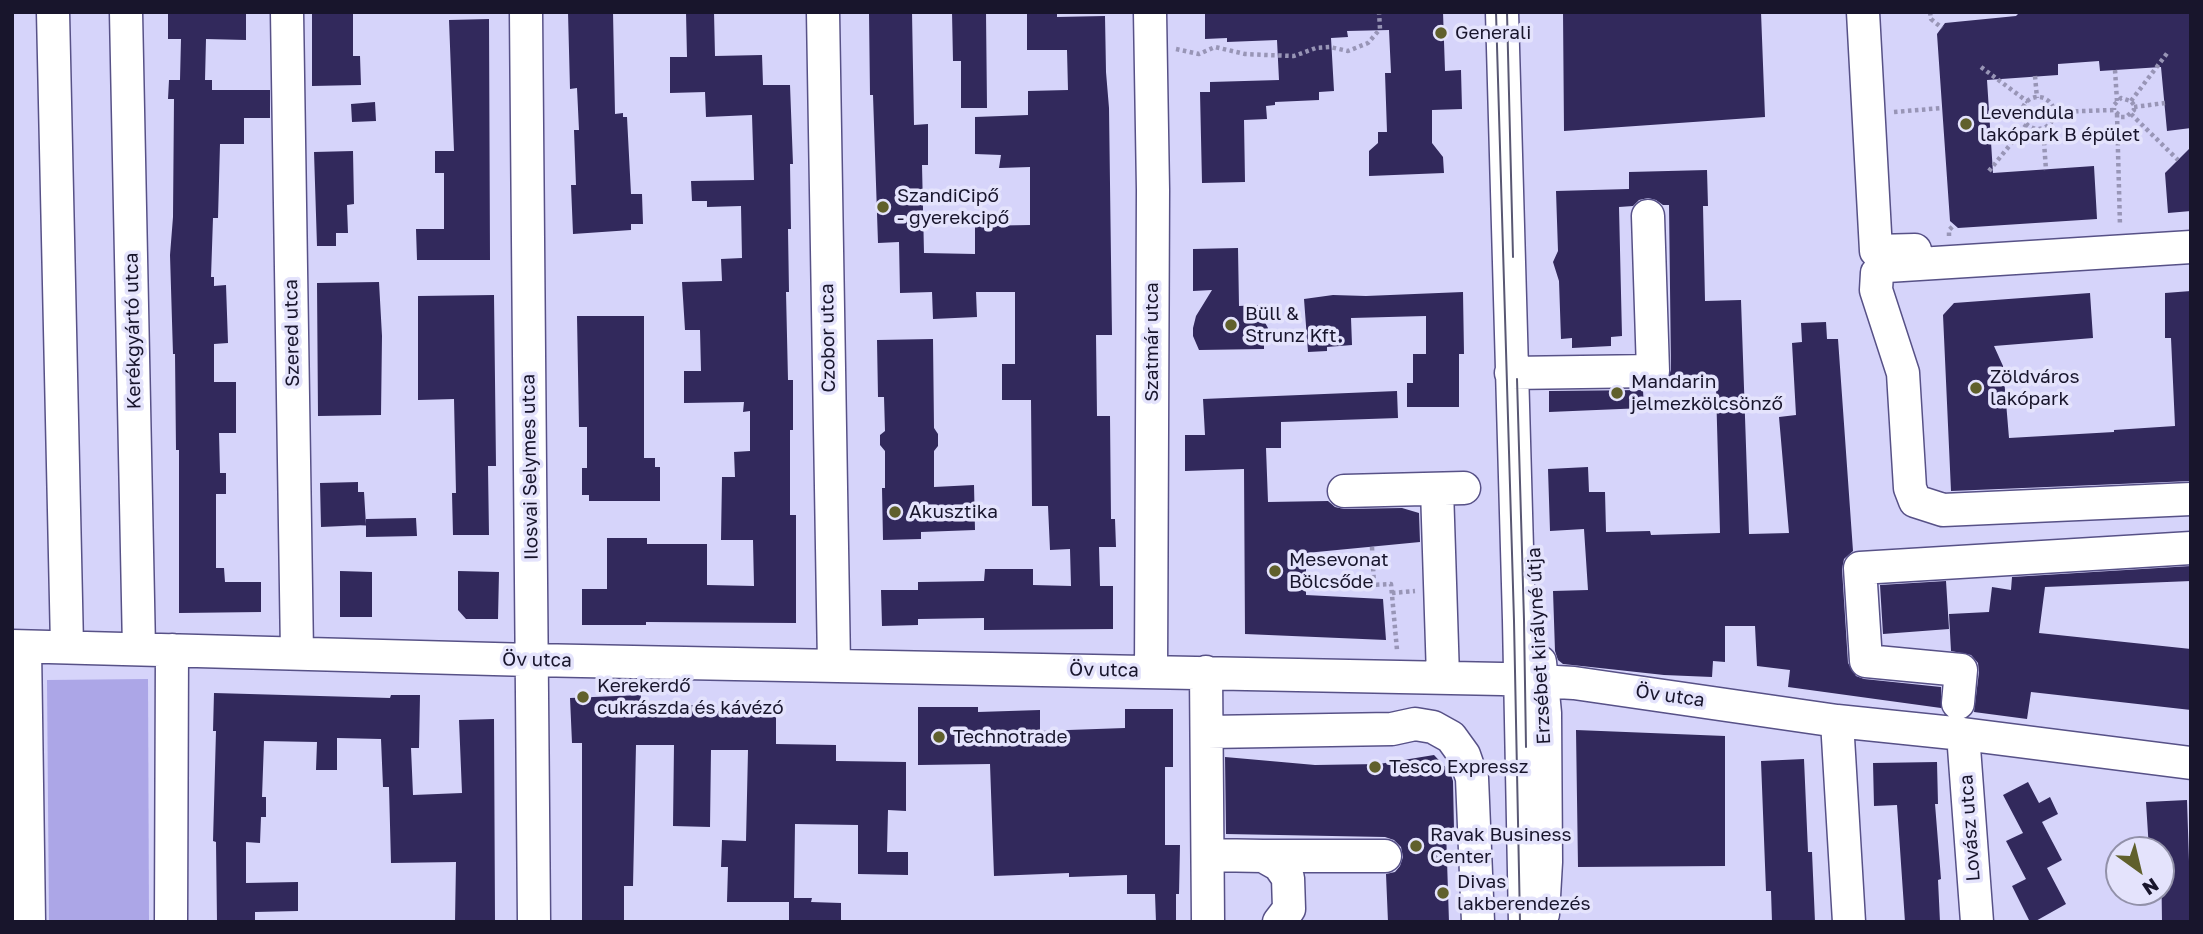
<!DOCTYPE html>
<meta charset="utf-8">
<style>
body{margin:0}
#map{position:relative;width:2203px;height:934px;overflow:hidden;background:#d6d4fa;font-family:"Golos Text",sans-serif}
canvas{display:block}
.frame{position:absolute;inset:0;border:14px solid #18152c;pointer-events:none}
.north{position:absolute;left:2105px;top:836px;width:70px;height:70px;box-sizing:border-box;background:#e4e3fc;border:2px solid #9291a9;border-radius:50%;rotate:146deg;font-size:19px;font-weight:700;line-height:28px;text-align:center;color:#18152c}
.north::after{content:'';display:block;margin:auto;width:24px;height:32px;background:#60602c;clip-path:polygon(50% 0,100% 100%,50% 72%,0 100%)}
</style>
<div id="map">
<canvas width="2203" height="934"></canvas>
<div class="frame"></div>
<div class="north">N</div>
</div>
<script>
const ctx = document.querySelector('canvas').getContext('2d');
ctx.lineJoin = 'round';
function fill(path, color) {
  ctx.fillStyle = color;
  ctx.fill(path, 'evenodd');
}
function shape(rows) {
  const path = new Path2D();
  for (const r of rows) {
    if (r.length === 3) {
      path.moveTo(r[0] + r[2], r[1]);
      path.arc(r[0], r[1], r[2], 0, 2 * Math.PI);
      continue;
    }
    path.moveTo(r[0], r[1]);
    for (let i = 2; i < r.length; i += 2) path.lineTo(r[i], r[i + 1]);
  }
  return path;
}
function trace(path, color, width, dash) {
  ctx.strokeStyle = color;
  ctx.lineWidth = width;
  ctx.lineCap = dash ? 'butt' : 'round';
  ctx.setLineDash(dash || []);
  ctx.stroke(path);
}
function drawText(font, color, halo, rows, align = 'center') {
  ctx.font = font + ' "Golos Text",sans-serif';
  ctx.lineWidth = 7;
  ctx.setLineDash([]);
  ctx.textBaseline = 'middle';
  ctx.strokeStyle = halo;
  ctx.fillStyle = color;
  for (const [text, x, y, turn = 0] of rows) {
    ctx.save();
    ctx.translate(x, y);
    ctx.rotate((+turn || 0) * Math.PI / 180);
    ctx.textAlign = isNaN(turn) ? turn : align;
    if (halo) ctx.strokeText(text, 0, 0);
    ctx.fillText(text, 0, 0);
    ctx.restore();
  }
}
const green = shape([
 [148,679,149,922,49,922,47,680]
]);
const building = shape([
 [168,12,246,12,246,40,206,39,205,80,212,80,212,90,270,90,270,118,244,118,244,144,220,144,218,218,213,218,211,277,214,277,214,286,226,285,228,343,214,344,214,382,236,382,236,433,219,433,220,473,226,473,226,494,216,494,216,568,224,568,225,582,261,582,261,612,179,613,179,450,176,450,175,354,173,354,170,255,173,217,174,99,168,99,169,80,180,80,181,39,168,39],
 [312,12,353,13,353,56,360,56,361,85,312,86],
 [568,12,613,12,615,114,623,113,623,117,627,117,631,194,642,194,643,224,631,224,631,230,573,234,571,185,576,185,574,130,579,130,577,88,570,89],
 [686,12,714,12,715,56,762,55,763,85,790,85,793,164,790,164,791,229,788,229,789,292,786,292,788,380,793,380,793,430,790,430,790,515,796,515,796,623,646,622,646,625,582,625,582,589,607,589,607,538,647,538,647,544,707,544,707,585,754,586,753,540,721,540,722,477,735,477,734,452,750,451,750,411,743,412,744,402,684,403,684,371,701,371,700,330,685,330,682,282,722,281,721,259,742,258,741,206,707,207,707,201,692,201,691,181,754,180,752,115,706,117,705,92,670,93,670,57,687,57],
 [869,12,912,12,914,125,928,124,928,165,922,165,924,253,975,254,975,226,1030,225,1030,167,999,168,1001,155,975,154,975,117,1028,115,1028,91,1068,90,1067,50,1027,50,1027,12,1057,12,1057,17,1105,16,1106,72,1109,108,1112,335,1096,335,1097,416,1110,416,1111,519,1115,519,1116,547,1099,547,1100,586,1113,586,1113,629,984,630,984,618,918,619,918,625,882,626,881,590,918,590,918,582,984,581,985,569,1033,569,1033,585,1071,586,1070,549,1050,550,1048,506,1032,506,1031,400,1002,400,1002,364,1015,364,1015,292,976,292,977,317,933,319,932,292,900,293,899,242,878,243,873,95,870,95],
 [952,12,986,12,987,108,961,108,961,61,953,61],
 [1205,12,1443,12,1445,71,1461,70,1462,109,1432,110,1432,143,1443,157,1444,173,1369,176,1369,151,1378,143,1378,132,1387,132,1385,73,1391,73,1389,30,1347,31,1348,37,1331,38,1334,91,1319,92,1319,100,1275,102,1275,105,1266,106,1267,119,1244,120,1245,182,1202,183,1200,92,1210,92,1210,82,1279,80,1277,40,1227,42,1227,38,1205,39],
 [1563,12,1761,12,1765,117,1564,131],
 [2020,12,2191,12,2191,128,2167,131,2161,67,2100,71,2099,61,2058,64,2058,75,1987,80,1993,173,2094,166,2097,219,1958,228,1950,221,1937,34,1945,23,2016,16],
 [489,19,490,260,417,260,416,229,444,229,444,173,435,173,435,151,454,151,449,20],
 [375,102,376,121,352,122,351,104],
 [2191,147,2191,211,2168,213,2165,173],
 [353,151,354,204,347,205,348,233,336,233,336,246,317,246,314,152],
 [1707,170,1708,206,1703,206,1705,301,1741,300,1749,534,1789,533,1779,417,1796,415,1792,343,1802,342,1801,323,1826,322,1827,339,1838,339,1853,551,1844,559,1842,569,1848,663,1856,676,1864,679,1941,687,1941,708,1788,687,1790,670,1757,666,1755,626,1725,626,1725,662,1713,661,1712,677,1664,675,1563,664,1558,660,1555,651,1553,591,1588,590,1584,529,1550,531,1548,469,1588,467,1589,492,1605,492,1606,532,1650,531,1651,535,1720,533,1716,388,1666,390,1665,384,1671,370,1669,205,1663,205,1656,200,1648,198,1639,200,1633,206,1619,207,1622,336,1611,337,1611,346,1572,348,1572,338,1561,339,1559,281,1553,262,1558,251,1556,191,1629,189,1629,172],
 [1238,248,1239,306,1260,305,1263,319,1268,328,1264,337,1264,349,1199,350,1193,336,1193,328,1196,316,1212,290,1193,291,1193,249],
 [379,282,382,336,381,415,318,416,317,283],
 [2191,291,2191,481,1951,491,1943,315,1954,303,2090,293,2093,338,1994,346,2003,366,2009,438,2114,432,2114,430,2175,426,2171,338,2165,338,2165,293],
 [1463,292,1464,354,1459,354,1459,407,1407,407,1407,383,1413,383,1413,354,1426,354,1426,316,1351,318,1352,345,1327,347,1327,351,1308,352,1304,299,1333,295,1366,296],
 [494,295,496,466,488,466,489,535,453,535,452,493,456,493,454,399,418,400,418,296],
 [577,316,644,316,644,458,655,458,655,467,660,467,660,501,589,501,589,495,582,495,582,468,587,468,587,427,579,427],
 [933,339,934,428,938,434,938,446,934,451,934,487,974,485,975,530,921,532,921,539,883,540,882,488,885,488,885,451,880,445,880,435,885,431,884,397,878,397,877,340],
 [1643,390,1644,408,1549,412,1549,391],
 [1397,391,1398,418,1281,422,1281,448,1266,448,1268,502,1328,501,1335,507,1344,509,1402,508,1419,513,1420,542,1306,553,1306,595,1383,599,1386,640,1245,634,1244,469,1185,471,1185,435,1205,435,1203,399],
 [358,482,358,492,364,492,366,525,321,527,320,483],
 [416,518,417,536,366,537,366,519],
 [2191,566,2191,581,2045,587,2039,633,2191,649,2191,710,2031,692,2027,719,1974,712,1979,672,1978,663,1971,655,1951,651,1949,614,1989,612,1992,587,2011,590,2012,577],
 [340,571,372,572,372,617,340,617],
 [458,571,499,572,498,619,466,619,458,610],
 [1946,581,1949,629,1883,634,1880,585],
 [214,693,390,698,391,695,420,695,419,748,411,748,413,795,462,793,459,720,494,719,495,922,455,922,456,862,391,863,389,787,383,787,381,739,337,738,337,770,316,770,317,742,264,741,262,797,266,797,266,817,261,817,260,843,246,842,246,883,298,882,298,911,255,912,255,922,217,922,216,842,213,841,216,731,213,731],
 [641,695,640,705,710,705,710,711,776,711,776,744,836,745,836,761,906,762,906,811,888,810,887,852,908,852,908,875,858,874,858,825,795,824,794,898,812,898,811,902,841,903,841,922,789,922,789,902,727,902,728,867,721,867,722,840,746,841,748,750,711,750,710,827,673,826,674,745,636,745,633,886,624,886,624,922,582,922,582,743,572,743,570,698],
 [918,707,978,707,978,712,1040,710,1040,731,1125,728,1125,709,1173,709,1173,767,1165,767,1165,845,1180,845,1179,894,1176,894,1176,922,1156,922,1155,894,1127,894,1127,875,1069,877,1069,873,994,876,990,764,918,765],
 [1576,730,1725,736,1725,866,1578,867],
 [1434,755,1450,772,1453,781,1454,830,1446,830,1449,922,1388,922,1386,874,1395,872,1400,866,1403,857,1401,847,1394,840,1385,837,1226,834,1225,757,1315,765,1379,764],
 [1804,759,1808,852,1812,852,1815,922,1772,922,1771,891,1766,891,1761,761],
 [1937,762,1938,804,1935,804,1941,879,1938,880,1940,922,1905,922,1897,805,1874,806,1873,763],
 [2028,782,2039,803,2050,797,2058,814,2042,822,2062,860,2047,868,2066,904,2034,922,2030,922,2012,886,2026,879,2006,841,2023,833,2003,795],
 [2187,800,2191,922,2162,922,2161,850,2149,850,2146,802]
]);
const path = shape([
 [1930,12,1931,19,1942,28],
 [1176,49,1199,54,1215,47,1245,54,1266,55,1294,56,1316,48,1330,47,1348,51,1368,43,1380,29,1379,12],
 [1981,67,2028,102],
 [2115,70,2117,101],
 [2035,76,2037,98],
 [2038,113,16],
 [2131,101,2168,52],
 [2134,107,2165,103],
 [1894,112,1942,108],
 [2054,112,2114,110,2121,117,2126,117,2134,110,2134,105,2131,101,2121,98,2114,105,2114,110],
 [2117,114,2120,226],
 [2131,114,2178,160],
 [1989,117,2022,114],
 [2043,128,2046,170],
 [1989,171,2027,124],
 [1949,236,1949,230,1954,225],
 [1372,547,1374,585],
 [1306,588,1391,584,1397,650],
 [1392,593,1415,591]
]);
const minor = shape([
 [53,12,67,646],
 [126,12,139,649],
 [287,12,297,653],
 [526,12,534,922],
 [823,12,834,665],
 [1150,12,1153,190,1151,671],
 [1502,12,1519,620,1525,922],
 [1863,12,1876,251,1915,250],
 [2191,247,1887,266,1877,273,1876,290,1903,373,1910,488,1915,501,1943,510,2191,499],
 [1511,373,1653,371,1648,216],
 [1437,489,1443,677],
 [1344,491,1464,488],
 [12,646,531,660,1502,679,1574,683,1837,721,1963,734,2191,763],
 [25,647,29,922],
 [1540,662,1545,713,1546,862,1543,914],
 [1206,672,1208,922],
 [1958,703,1961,670,1866,661,1860,568,2191,548],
 [1837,721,1849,922],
 [1208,732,1392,729,1415,724,1433,727,1451,737,1464,755,1472,778,1478,922],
 [1963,734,1977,922],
 [1209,855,1263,856,1279,865,1288,878,1289,909,1279,922],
 [1263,856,1385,856],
 [171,922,172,650]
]);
const tram = shape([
 [1496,12,1514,621,1520,922],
 [1507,12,1513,257],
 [1517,379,1524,620,1526,747]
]);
const markers = [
 [1441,33,7,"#60602c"],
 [1966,124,7,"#60602c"],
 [883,207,7,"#60602c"],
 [1231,325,7,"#60602c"],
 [1976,388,7,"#60602c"],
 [1617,393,7,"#60602c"],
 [895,512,7,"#60602c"],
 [1275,571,7,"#60602c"],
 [583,697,7,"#60602c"],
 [939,737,7,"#60602c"],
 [1375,767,7,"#60602c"],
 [1416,846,7,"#60602c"],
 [1443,893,7,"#60602c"]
];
const poiNames = [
 ["Generali",1455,33],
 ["Levendula",1980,113],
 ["lakópark B épület",1980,135],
 ["SzandiCipő",897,196],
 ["- gyerekcipő",897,218],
 ["Büll &",1245,314],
 ["Strunz Kft.",1245,336],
 ["Zöldváros",1990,377],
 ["lakópark",1990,399],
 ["Mandarin",1631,382],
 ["jelmezkölcsönző",1631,404],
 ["Akusztika",909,512],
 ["Mesevonat",1289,560],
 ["Bölcsőde",1289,582],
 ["Kerekerdő",597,686],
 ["cukrászda és kávézó",597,708],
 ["Technotrade",953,737],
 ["Tesco Expressz",1389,767],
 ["Ravak Business",1430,835],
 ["Center",1430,857],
 ["Divas",1457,882],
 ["lakberendezés",1457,904]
];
const streetNames = [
 ["Kerékgyártó utca",133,331,-91],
 ["Szered utca",292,333,-91],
 ["Czobor utca",828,338,-91],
 ["Szatmár utca",1152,342,-90],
 ["Ilosvai Selymes utca",530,467,-91],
 ["Erzsébet királyné útja",1539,646,-93],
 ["Öv utca",537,660,1],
 ["Öv utca",1104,670,1],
 ["Öv utca",1670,696,8],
 ["Lovász utca",1970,828,-94]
];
fill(green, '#aca6e7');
fill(building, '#32295c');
trace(minor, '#575187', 35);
trace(path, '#9895b6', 4.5, [3.5, 3.5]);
trace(minor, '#fff', 32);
trace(tram, '#595773', 2);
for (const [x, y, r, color] of markers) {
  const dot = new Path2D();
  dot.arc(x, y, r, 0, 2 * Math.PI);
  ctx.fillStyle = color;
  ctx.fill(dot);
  trace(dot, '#e4e3fc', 2.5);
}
drawText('19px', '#18152c', '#e4e3fc', poiNames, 'left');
drawText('19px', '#18152c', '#e4e3fc', streetNames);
</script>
